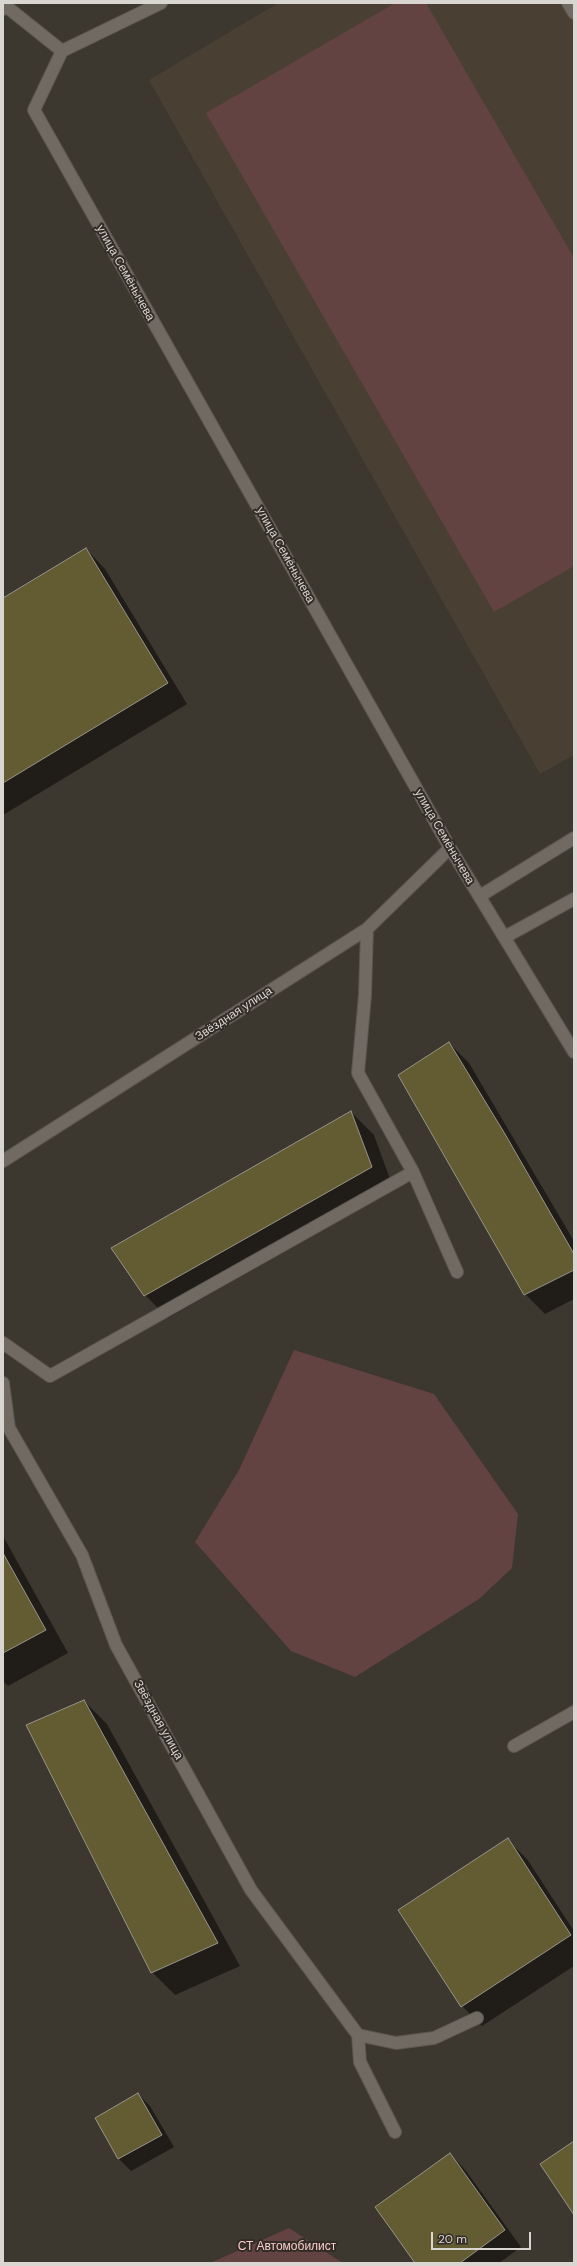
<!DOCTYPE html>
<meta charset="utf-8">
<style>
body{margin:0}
#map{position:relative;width:577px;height:2266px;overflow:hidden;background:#3c372f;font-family:"DM Sans",sans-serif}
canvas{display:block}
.frame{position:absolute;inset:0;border:4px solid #d9d5d1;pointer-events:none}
.scale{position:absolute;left:431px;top:2232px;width:100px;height:18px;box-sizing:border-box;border:2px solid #d9d5d1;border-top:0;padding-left:5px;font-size:12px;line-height:14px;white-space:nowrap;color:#d9d5d1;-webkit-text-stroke:3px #322c26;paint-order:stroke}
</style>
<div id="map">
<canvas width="577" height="2266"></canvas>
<div class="frame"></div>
<div class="scale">20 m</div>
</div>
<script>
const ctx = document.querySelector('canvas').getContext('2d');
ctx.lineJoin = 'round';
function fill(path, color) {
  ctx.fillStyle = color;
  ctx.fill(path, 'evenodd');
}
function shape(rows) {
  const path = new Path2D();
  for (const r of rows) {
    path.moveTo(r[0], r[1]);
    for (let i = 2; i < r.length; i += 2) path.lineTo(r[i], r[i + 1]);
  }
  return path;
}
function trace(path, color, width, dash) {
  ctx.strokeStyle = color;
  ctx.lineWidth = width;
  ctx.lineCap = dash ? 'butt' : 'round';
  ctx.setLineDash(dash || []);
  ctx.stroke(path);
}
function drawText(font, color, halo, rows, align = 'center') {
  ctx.font = font + ' "DM Sans",sans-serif';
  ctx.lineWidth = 4;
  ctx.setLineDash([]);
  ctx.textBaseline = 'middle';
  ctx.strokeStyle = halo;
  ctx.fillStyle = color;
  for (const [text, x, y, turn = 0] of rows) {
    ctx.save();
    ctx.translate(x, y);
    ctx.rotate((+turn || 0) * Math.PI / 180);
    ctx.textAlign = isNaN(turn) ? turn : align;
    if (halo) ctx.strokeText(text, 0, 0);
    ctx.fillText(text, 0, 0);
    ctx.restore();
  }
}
const built = shape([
 [278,3,574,3,574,755,540,774,149,80]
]);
const green = shape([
 [395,3,426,3,574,258,574,566,494,612,206,113],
 [294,1350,434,1394,518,1514,512,1568,479,1599,355,1677,291,1651,195,1542,239,1470],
 [289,2228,343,2263,210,2263]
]);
const shadow = shape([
 [86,549,105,569,187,704,3,815,3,599],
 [449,1043,469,1063,574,1241,574,1299,545,1314,525,1294],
 [351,1112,374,1135,394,1190,168,1318,145,1295],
 [3,1536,68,1653,8,1686,3,1681],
 [84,1701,107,1724,240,1966,175,1995,152,1972],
 [507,1840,527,1859,574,1931,574,1966,482,2026,462,2006],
 [138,2094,150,2106,174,2147,131,2171,119,2159,96,2118],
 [450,2154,466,2171,521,2247,499,2263,417,2263]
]);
const building = shape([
 [86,548,168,683,3,783,3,598,86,548],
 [449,1042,505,1134,574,1254,574,1270,524,1295,398,1075,449,1042],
 [351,1111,372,1167,144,1296,111,1248,351,1111],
 [3,1553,46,1630,3,1653,3,1553],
 [84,1700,218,1943,151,1973,26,1725,84,1700],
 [508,1838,571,1935,461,2007,398,1910,508,1838],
 [138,2093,162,2135,118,2159,95,2118,138,2093],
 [574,2141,574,2215,540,2164,574,2141],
 [450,2153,505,2230,460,2263,415,2263,375,2207,450,2153]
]);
const minor = shape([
 [568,3,574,13],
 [3,9,7,7,62,51],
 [62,51,34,110,450,848,574,1052],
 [62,51,161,3],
 [480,896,574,838],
 [367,929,365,995,358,1073,413,1172,457,1272],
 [505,937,574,899],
 [3,1161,367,929,450,848],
 [3,1343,50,1376,413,1172],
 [3,1383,9,1428,82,1555,116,1645,251,1890,358,2035],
 [514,1746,574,1712],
 [358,2035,396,2043,434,2038,477,2018],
 [358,2035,360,2062,395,2132]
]);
const streetNames = [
 ["улица Семёнычева",125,273,61],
 ["улица Семёнычева",285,555,61],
 ["улица Семёнычева",444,837,60],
 ["Звёздная улица",234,1014,-33],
 ["Звёздная улица",158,1720,61]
];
const parkNames = [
 ["СТ Автомобилист",287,2247]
];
fill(built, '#493f32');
fill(green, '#634342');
fill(shadow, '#0007');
fill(building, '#635b31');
trace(building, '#96948a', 1);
trace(minor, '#5a554f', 14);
trace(minor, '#716a63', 12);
drawText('12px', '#d9d5d1', '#322c26', streetNames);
drawText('12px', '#fbcbc9', '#322c26', parkNames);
</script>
